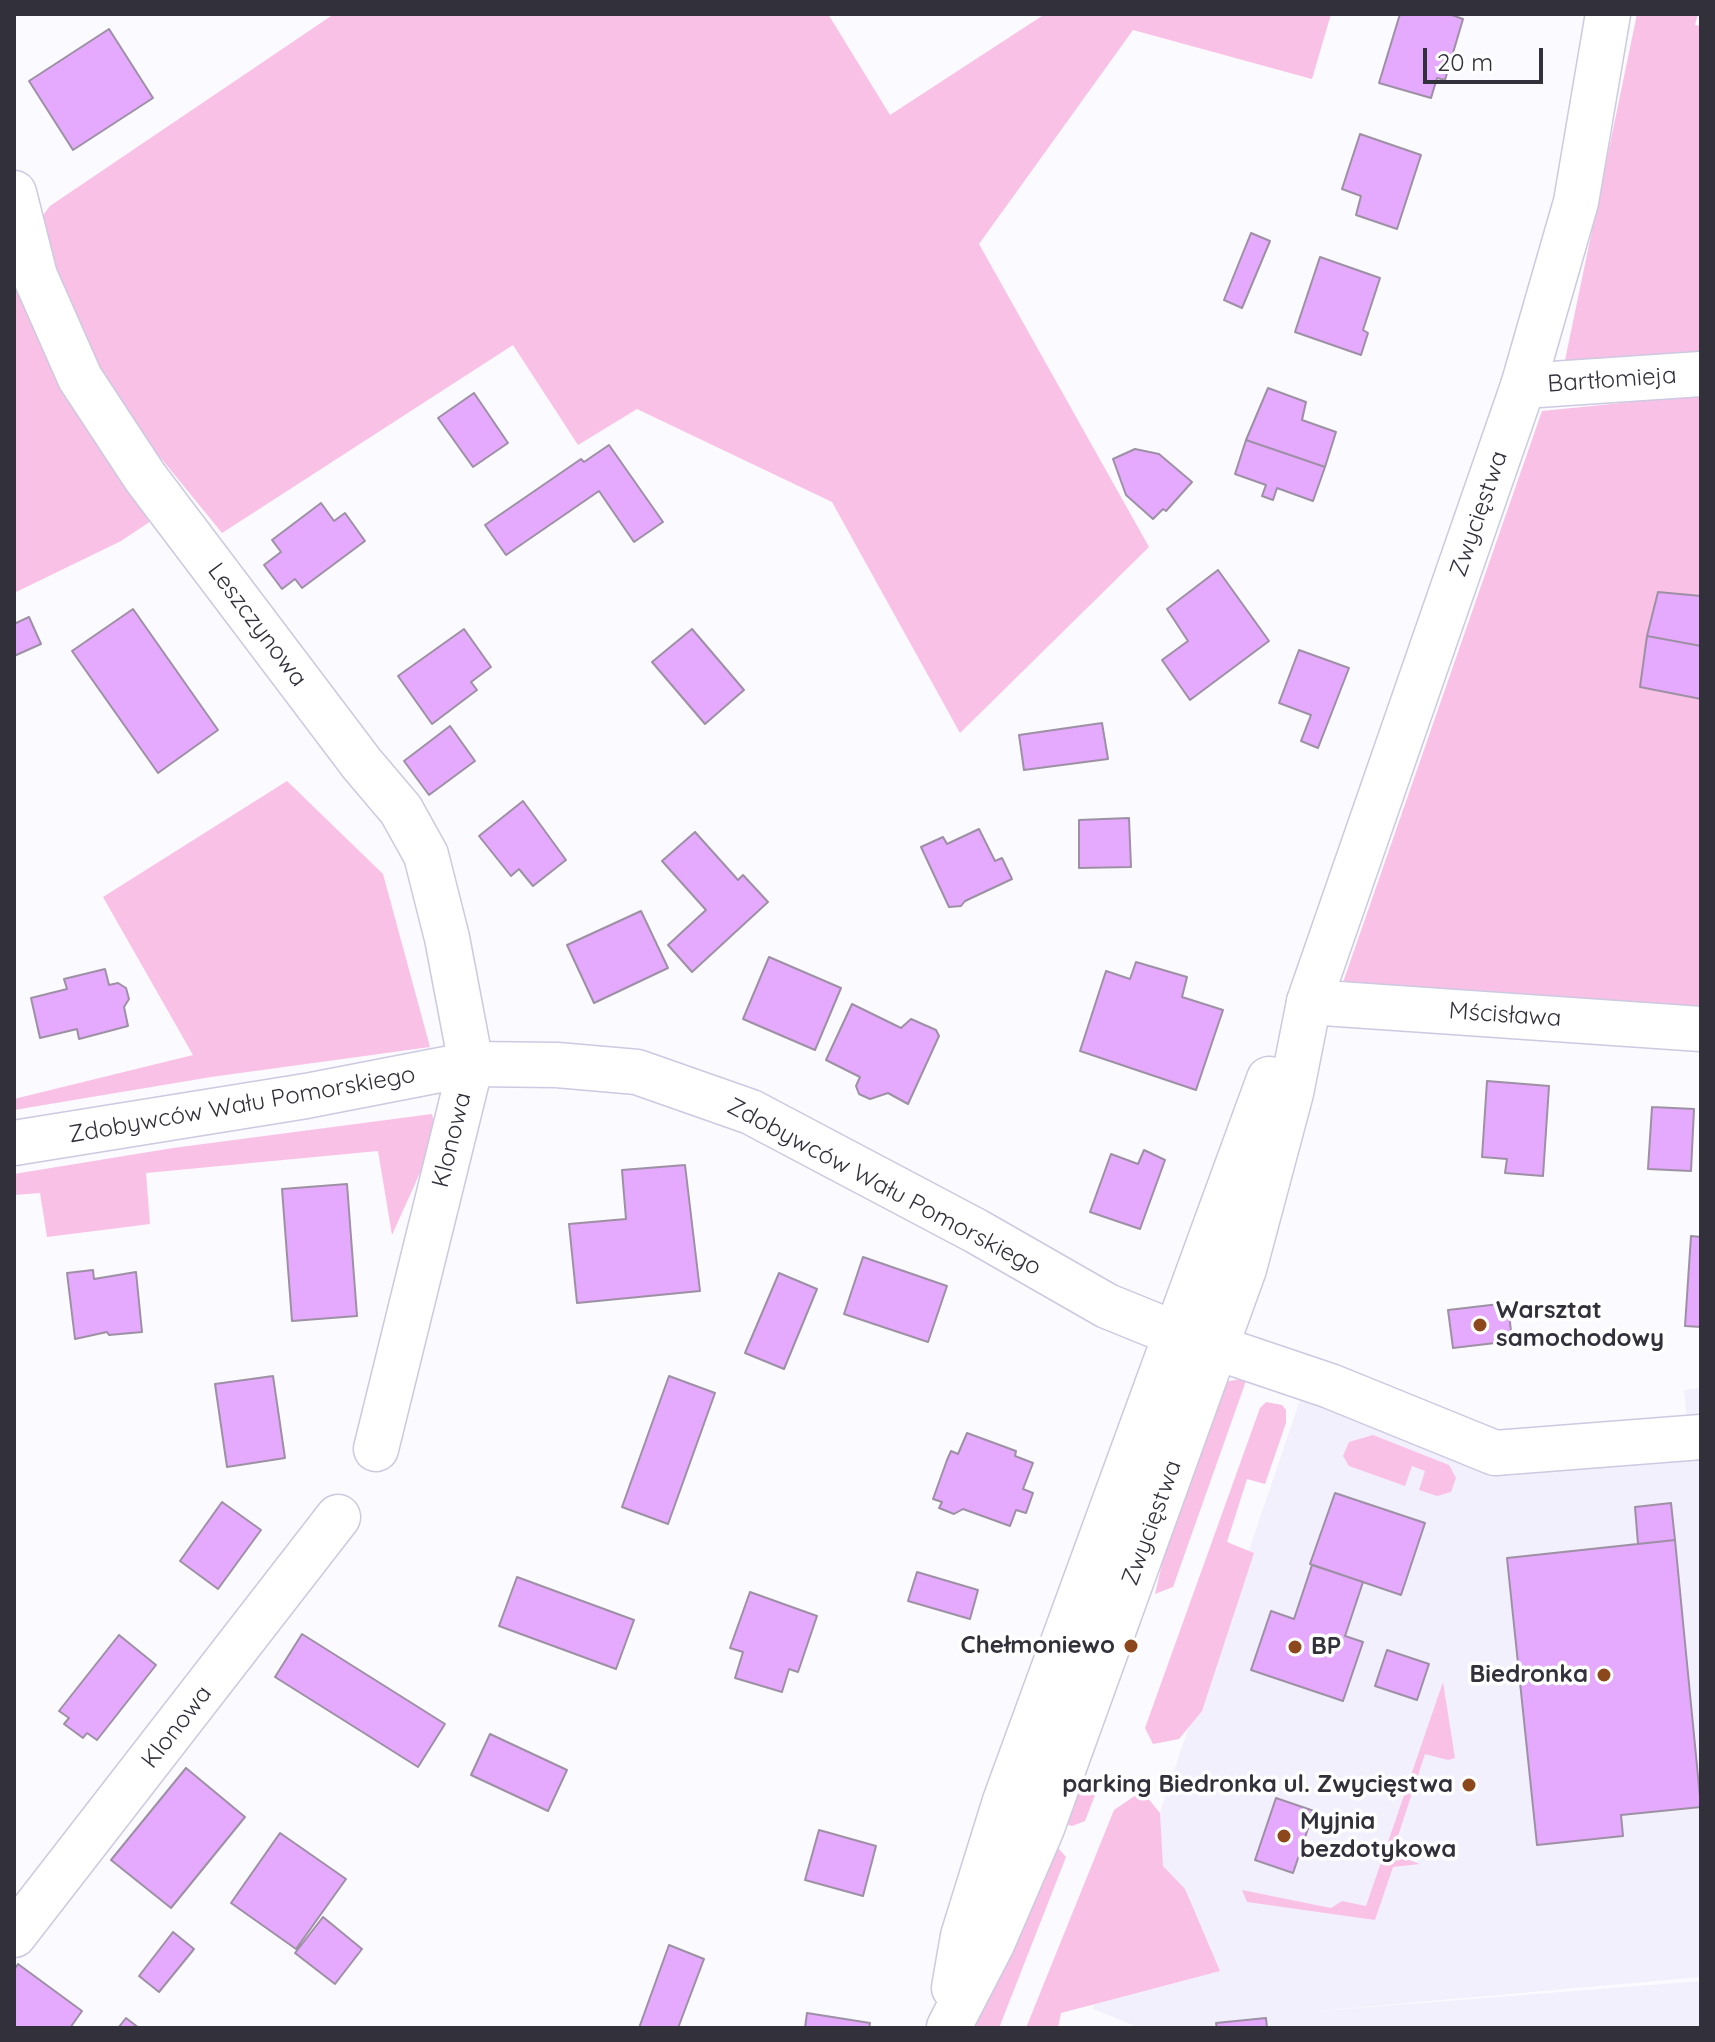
<!DOCTYPE html>
<meta charset="utf-8">
<style>
body{margin:0}
#map{position:relative;width:1715px;height:2042px;overflow:hidden;background:#fafaff;font-family:Quicksand,sans-serif}
canvas{display:block}
.frame{position:absolute;inset:0;border:16px solid #32303a;pointer-events:none}
.scale{position:absolute;left:1423px;top:48px;width:120px;height:36px;box-sizing:border-box;border:4px solid #32303a;border-top:0;padding-left:10px;font-size:24px;line-height:28px;white-space:nowrap;color:#32303a;-webkit-text-stroke:6px #fff;paint-order:stroke}
</style>
<div id="map">
<canvas width="1715" height="2042"></canvas>
<div class="frame"></div>
<div class="scale">20 m</div>
</div>
<script>
const ctx = document.querySelector('canvas').getContext('2d');
ctx.lineJoin = 'round';
function fill(path, color) {
  ctx.fillStyle = color;
  ctx.fill(path, 'evenodd');
}
function shape(rows) {
  const path = new Path2D();
  for (const r of rows) {
    path.moveTo(r[0], r[1]);
    for (let i = 2; i < r.length; i += 2) path.lineTo(r[i], r[i + 1]);
  }
  return path;
}
function trace(path, color, width, dash) {
  ctx.strokeStyle = color;
  ctx.lineWidth = width;
  ctx.lineCap = dash ? 'butt' : 'round';
  ctx.setLineDash(dash || []);
  ctx.stroke(path);
}
function drawText(font, color, halo, rows, align = 'center') {
  ctx.font = font + ' Quicksand,sans-serif';
  ctx.lineWidth = 7;
  ctx.setLineDash([]);
  ctx.textBaseline = 'middle';
  ctx.strokeStyle = halo;
  ctx.fillStyle = color;
  for (const [text, x, y, turn = 0] of rows) {
    ctx.save();
    ctx.translate(x, y);
    ctx.rotate((+turn || 0) * Math.PI / 180);
    ctx.textAlign = isNaN(turn) ? turn : align;
    if (halo) ctx.strokeText(text, 0, 0);
    ctx.fillText(text, 0, 0);
    ctx.restore();
  }
}
const built = shape([
 [1701,1388,1701,1977,1307,2012,1701,1981,1701,2028,1140,2028,1093,2009,1301,1397,1506,1476,1691,1457,1684,1390]
]);
const green = shape([
 [334,14,828,14,890,115,1045,14,1331,14,1312,79,1133,30,979,244,1149,547,960,733,832,502,637,409,578,445,513,345,222,533,116,403,34,227,50,206],
 [1637,14,1698,14,1695,25,1701,26,1701,358,1564,365],
 [14,266,151,521,121,541,14,593],
 [1701,395,1701,1010,1341,988,1542,411],
 [287,781,383,874,430,1047,211,1077,14,1110,14,1099,193,1055,103,897],
 [432,1114,437,1135,392,1235,378,1151,146,1173,150,1224,47,1237,40,1193,14,1195,14,1174,173,1148],
 [1247,1378,1173,1587,1155,1594,1168,1538,1223,1382],
 [1266,1402,1282,1405,1286,1410,1286,1423,1265,1484,1247,1479,1227,1542,1254,1553,1202,1711,1179,1739,1153,1744,1145,1728,1260,1408],
 [1373,1435,1449,1465,1456,1478,1451,1492,1437,1496,1419,1490,1425,1471,1412,1466,1405,1486,1349,1466,1343,1456,1349,1442],
 [1443,1682,1455,1758,1448,1760,1425,1754,1392,1854,1420,1864,1393,1867,1375,1920,1247,1902,1242,1890,1331,1908,1342,1901,1366,1906],
 [1100,1782,1085,1821,1072,1826,1055,1821,1073,1793],
 [1142,1791,1160,1813,1163,1866,1185,1889,1220,1971,1061,2013,1058,2028,1026,2028,1114,1810],
 [1046,1844,1059,1849,1066,1857,999,2028,971,2028]
]);
const building = shape([
 [1400,14,1449,14,1463,19,1445,80,1437,78,1431,98,1379,83,1400,14],
 [109,29,153,98,73,150,29,81,109,29],
 [1360,134,1421,155,1397,229,1356,215,1361,196,1342,189,1360,134],
 [1251,233,1270,241,1242,308,1224,300,1251,233],
 [1320,257,1380,278,1363,330,1368,333,1361,355,1295,332,1320,257],
 [1268,388,1306,402,1302,420,1336,432,1325,467,1246,440,1268,388],
 [474,393,508,443,473,467,438,418,474,393],
 [1246,440,1325,467,1313,501,1277,488,1273,500,1262,496,1266,485,1235,474,1246,440],
 [609,445,663,522,634,542,599,491,506,555,485,525,581,459,584,462,609,445],
 [1135,449,1159,454,1192,482,1166,511,1163,509,1153,519,1126,495,1113,459,1135,449],
 [321,503,334,521,345,513,365,541,302,588,295,579,282,589,264,565,281,552,272,540,321,503],
 [1218,570,1269,641,1190,700,1162,660,1188,641,1167,609,1218,570],
 [1658,592,1701,596,1701,646,1647,636,1658,592],
 [133,609,218,730,158,773,72,651,133,609],
 [29,617,41,644,14,656,14,624,29,617],
 [464,629,491,667,471,682,477,690,432,724,398,676,464,629],
 [692,629,744,690,705,724,652,662,692,629],
 [1647,636,1701,646,1701,699,1640,687,1647,636],
 [1299,650,1349,668,1318,748,1301,741,1311,715,1279,703,1299,650],
 [1102,723,1108,759,1024,770,1019,735,1102,723],
 [450,726,475,761,429,795,404,761,450,726],
 [523,801,566,860,533,886,519,869,511,876,479,836,523,801],
 [1129,818,1131,867,1079,868,1079,820,1129,818],
 [979,829,995,861,1002,858,1012,879,965,901,961,906,949,907,921,847,943,837,947,844,979,829],
 [695,832,738,880,743,875,768,902,692,972,668,945,706,910,662,861,695,832],
 [641,911,668,968,594,1003,567,945,641,911],
 [769,957,841,988,815,1050,743,1019,769,957],
 [1136,962,1187,977,1182,997,1223,1010,1196,1090,1080,1051,1106,971,1130,979,1136,962],
 [105,969,109,985,118,983,126,988,129,999,124,1007,128,1026,79,1039,77,1029,40,1038,31,998,67,989,64,979,105,969],
 [852,1004,901,1028,911,1019,936,1030,939,1036,908,1104,888,1093,870,1099,859,1094,856,1086,860,1077,826,1060,852,1004],
 [1487,1081,1549,1086,1543,1176,1505,1173,1507,1159,1482,1157,1487,1081],
 [1652,1107,1694,1109,1691,1171,1648,1169,1652,1107],
 [1144,1150,1165,1160,1140,1229,1090,1212,1111,1154,1138,1164,1144,1150],
 [685,1165,700,1291,577,1303,569,1224,626,1219,622,1170,685,1165],
 [347,1184,357,1316,292,1321,282,1189,347,1184],
 [1691,1236,1701,1237,1701,1327,1685,1326,1691,1236],
 [863,1257,947,1286,928,1342,844,1314,863,1257],
 [93,1270,94,1279,136,1272,142,1332,109,1335,107,1332,75,1339,67,1273,93,1270],
 [779,1273,817,1289,784,1369,745,1353,779,1273],
 [1508,1303,1512,1341,1453,1348,1448,1310,1508,1303],
 [273,1376,285,1458,227,1467,215,1384,273,1376],
 [669,1376,715,1393,668,1524,622,1507,669,1376],
 [967,1433,1016,1451,1015,1456,1033,1463,1023,1489,1033,1493,1026,1513,1016,1510,1010,1526,963,1509,954,1514,939,1508,942,1502,933,1499,947,1460,951,1451,958,1454,967,1433],
 [1335,1493,1425,1523,1401,1595,1310,1564,1335,1493],
 [222,1502,261,1530,218,1589,180,1561,222,1502],
 [1671,1503,1675,1540,1638,1544,1635,1507,1671,1503],
 [1675,1540,1701,1807,1621,1815,1623,1836,1537,1845,1507,1558,1675,1540],
 [1312,1565,1363,1582,1345,1636,1363,1642,1343,1701,1251,1670,1271,1611,1294,1619,1312,1565],
 [917,1572,978,1590,970,1619,908,1601,917,1572],
 [517,1577,634,1620,616,1669,499,1626,517,1577],
 [750,1592,817,1616,798,1672,789,1669,782,1692,735,1678,743,1652,730,1648,750,1592],
 [302,1634,445,1724,418,1767,275,1677,302,1634],
 [119,1635,156,1665,97,1740,87,1733,83,1738,64,1724,69,1718,59,1711,119,1635],
 [1387,1650,1429,1664,1417,1700,1375,1686,1387,1650],
 [490,1734,567,1770,548,1811,471,1775,490,1734],
 [186,1768,245,1817,171,1908,111,1860,186,1768],
 [1276,1798,1314,1811,1293,1873,1255,1860,1276,1798],
 [819,1830,876,1846,863,1896,805,1880,819,1830],
 [280,1833,346,1879,296,1949,231,1903,280,1833],
 [323,1917,362,1949,335,1984,295,1953,323,1917],
 [173,1932,194,1949,159,1992,139,1976,173,1932],
 [669,1945,704,1959,678,2028,639,2028,669,1945],
 [18,1964,82,2011,70,2028,14,2028,14,1970,18,1964],
 [807,2013,870,2023,869,2028,805,2028,807,2013],
 [126,2018,139,2028,118,2028,126,2018],
 [1266,2018,1267,2028,1217,2028,1216,2023,1266,2018]
]);
const minor = shape([
 [14,193,35,276,80,378,145,477,362,764,401,810,426,855,447,938,471,1064,376,1449],
 [1523,386,1701,374],
 [1309,1002,1701,1029],
 [14,1143,306,1096,471,1064,557,1065,637,1072,751,1112,976,1231,1107,1306,1176,1334,1330,1386,1495,1453,1701,1437],
 [14,1935,338,1517]
]);
const major = shape([
 [954,1988,963,1936,1005,1801,1269,1079],
 [949,2027,992,1944,1042,1828,1244,1269,1291,1093,1309,1002,1523,386,1576,202,1608,14]
]);
const markers = [
 [1480,1325,8,"#8c481c"],
 [1131,1646,8,"#8c481c"],
 [1295,1647,8,"#8c481c"],
 [1604,1675,8,"#8c481c"],
 [1469,1785,8,"#8c481c"],
 [1284,1836,8,"#8c481c"]
];
const streetNames = [
 ["Bartłomieja",1612,380,-4],
 ["Zwycięstwa",1479,514,-71],
 ["Leszczynowa",257,625,53],
 ["Mścisława",1505,1015,4],
 ["Zdobywców Wału Pomorskiego",242,1105,-10],
 ["Klonowa",452,1140,-76],
 ["Zdobywców Wału Pomorskiego",884,1187,28],
 ["Zwycięstwa",1152,1523,-70],
 ["Klonowa",177,1727,-52]
];
const poiNames = [
 ["Warsztat",1496,1311],
 ["samochodowy",1496,1339],
 ["Chełmoniewo",1115,1646,"right"],
 ["BP",1311,1647],
 ["Biedronka",1588,1675,"right"],
 ["parking Biedronka ul. Zwycięstwa",1453,1785,"right"],
 ["Myjnia",1300,1822],
 ["bezdotykowa",1300,1850]
];
fill(built, '#f2f0fd');
fill(green, '#fac1e7');
fill(building, '#e5aafe');
trace(building, '#9e90a4', 2);
trace(minor, '#ccc9e1', 47);
trace(major, '#ccc9e1', 47);
trace(minor, '#fff', 44);
trace(major, '#fff', 44);
for (const [x, y, r, color] of markers) {
  const dot = new Path2D();
  dot.arc(x, y, r, 0, 2 * Math.PI);
  ctx.fillStyle = color;
  ctx.fill(dot);
  trace(dot, '#fff', 3);
}
drawText('24px', '#32303a', '#fff', streetNames);
drawText('bold 24px', '#32303a', '#fff', poiNames, 'left');
</script>
